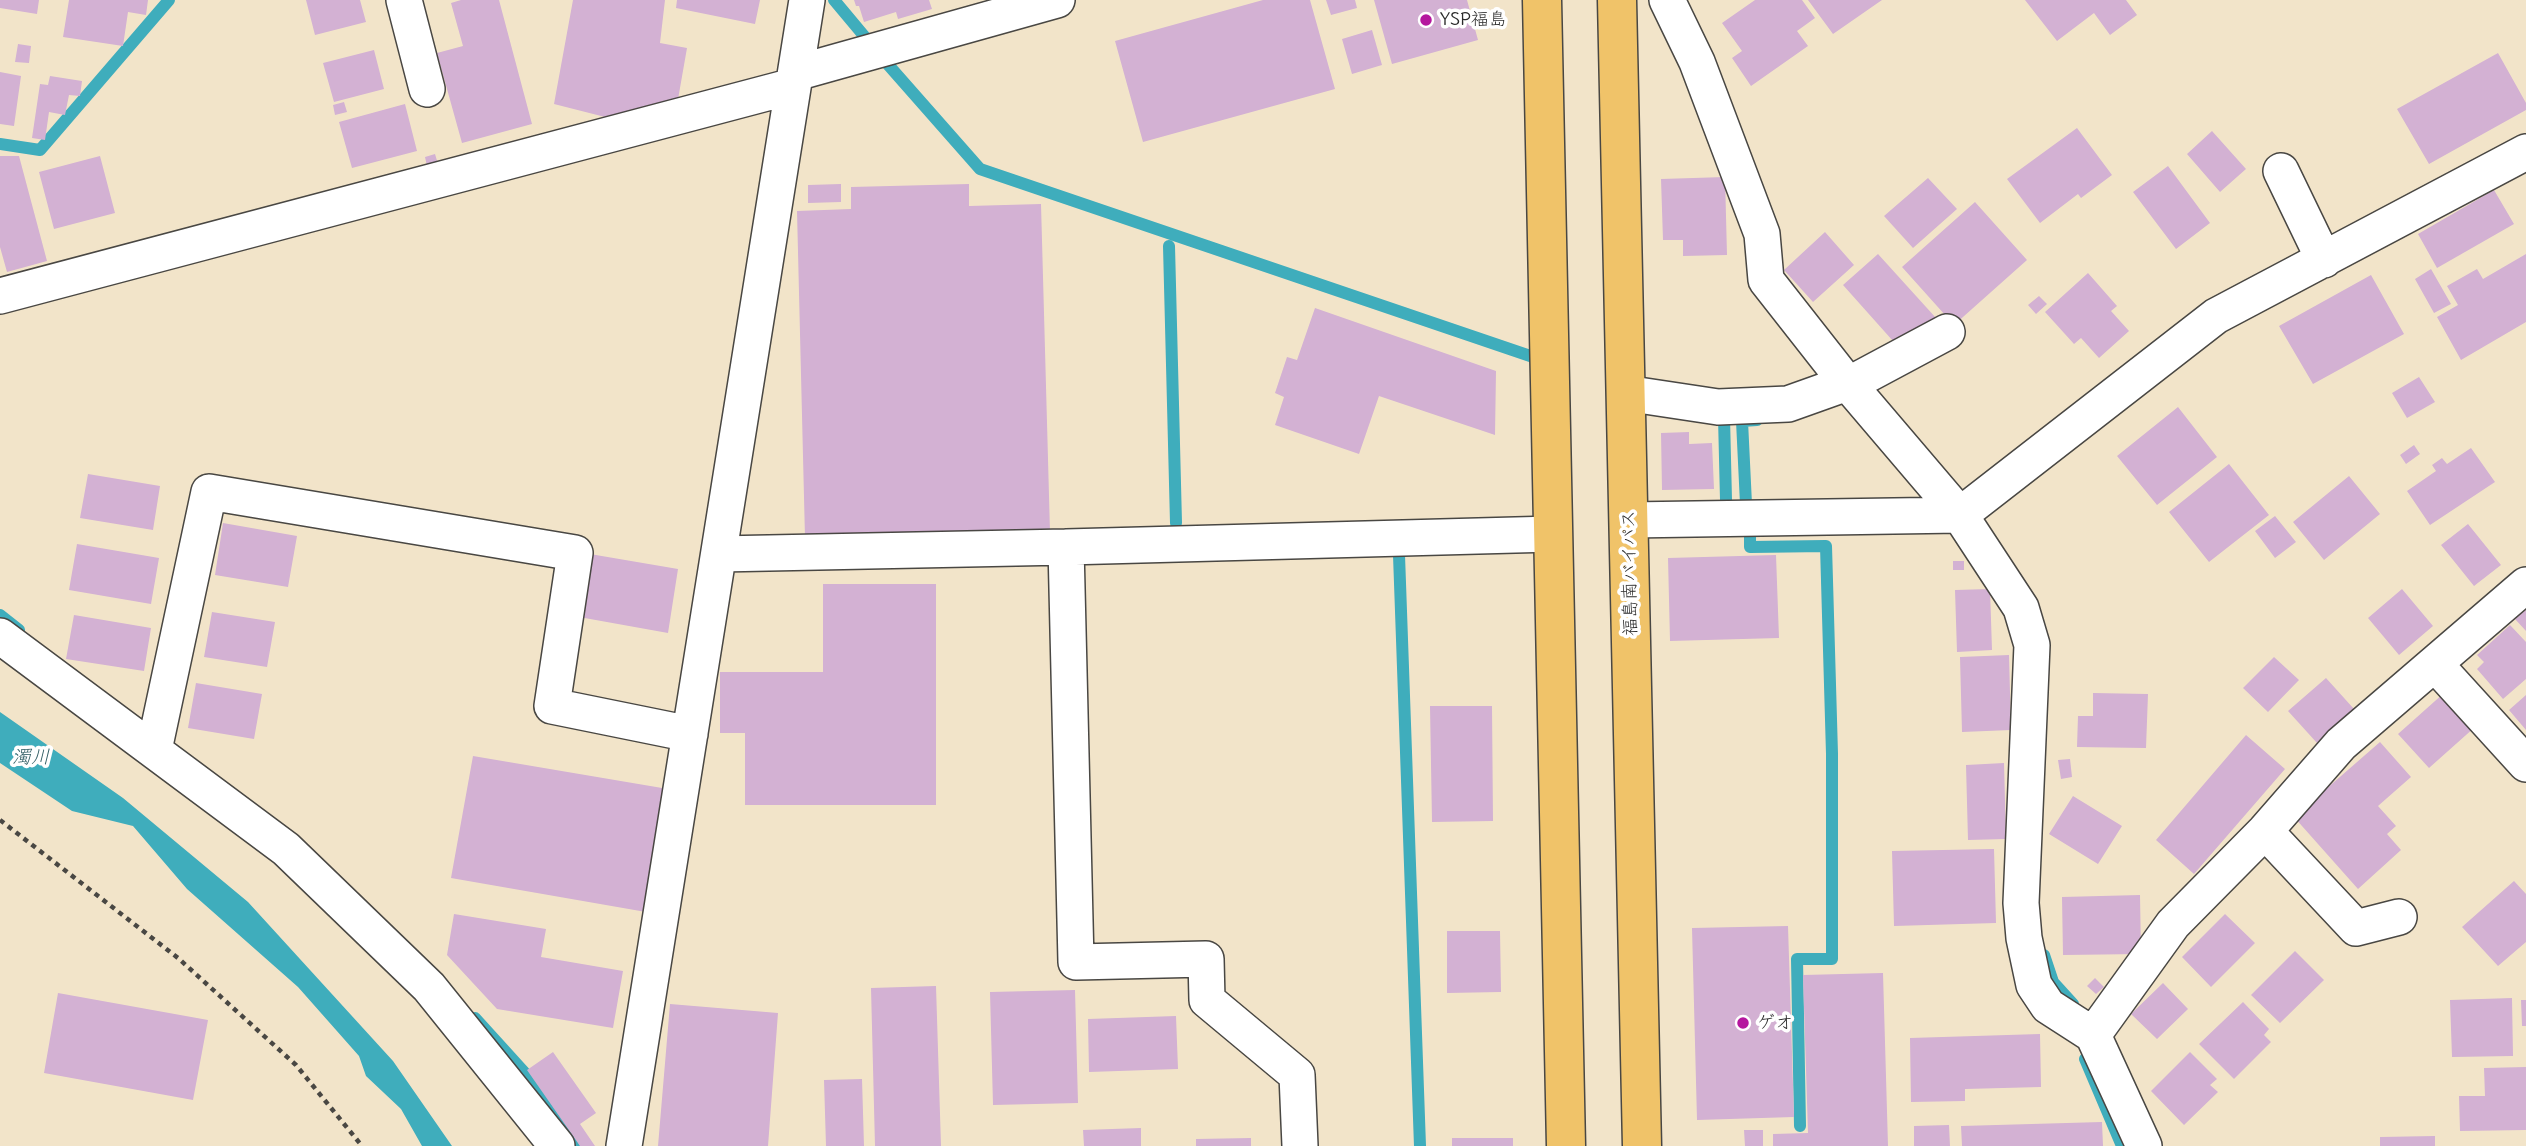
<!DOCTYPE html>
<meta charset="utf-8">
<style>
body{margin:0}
canvas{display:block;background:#f2e4c9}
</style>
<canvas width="2526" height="1146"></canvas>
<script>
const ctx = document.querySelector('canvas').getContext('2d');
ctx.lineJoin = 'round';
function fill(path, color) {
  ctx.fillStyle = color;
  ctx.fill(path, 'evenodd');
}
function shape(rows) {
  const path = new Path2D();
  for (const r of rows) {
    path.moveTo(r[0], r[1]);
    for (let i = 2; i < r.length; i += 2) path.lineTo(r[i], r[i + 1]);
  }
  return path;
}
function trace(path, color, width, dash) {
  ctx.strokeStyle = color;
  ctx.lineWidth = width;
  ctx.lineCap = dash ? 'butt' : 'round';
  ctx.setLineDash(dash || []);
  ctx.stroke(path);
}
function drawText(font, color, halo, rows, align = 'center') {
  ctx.font = font + ' Delius,"Klee One",sans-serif';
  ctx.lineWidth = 7;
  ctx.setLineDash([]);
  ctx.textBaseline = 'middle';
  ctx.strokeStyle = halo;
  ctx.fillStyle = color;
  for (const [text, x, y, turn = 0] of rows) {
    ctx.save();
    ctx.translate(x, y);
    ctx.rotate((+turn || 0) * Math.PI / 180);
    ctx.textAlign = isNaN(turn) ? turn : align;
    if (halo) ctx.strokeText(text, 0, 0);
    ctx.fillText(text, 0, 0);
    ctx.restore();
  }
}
const water = shape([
 [0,712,123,798,248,902,393,1061,452,1146,422,1146,401,1109,366,1076,359,1056,298,987,187,889,133,826,72,811,0,763]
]);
const stream = shape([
 [834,0,870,43],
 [884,60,980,169,1542,360],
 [0,144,40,150,169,0],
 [1169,246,1176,523],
 [1715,417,1724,417,1726,500],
 [1746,504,1742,421,1757,420],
 [1750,528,1750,547,1826,546,1832,754,1832,959,1797,959,1800,1126],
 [1399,555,1420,1146],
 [0,615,19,630],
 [2044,955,2053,982,2073,1004],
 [475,1018,524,1072,574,1146],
 [2085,1059,2122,1146]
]);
const building = shape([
 [0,0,39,0,37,14,0,8],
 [69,0,148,0,146,15,128,12,123,46,63,37],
 [306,0,360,0,366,22,315,35],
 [461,0,499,0,532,124,462,143,437,53,463,46,451,3],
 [573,0,665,0,660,43,687,48,677,105,609,118,554,104],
 [677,0,760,0,755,24,676,8],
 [854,0,929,0,932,9,898,19,896,12,864,22,859,6,856,6],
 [1263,0,1310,0,1335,89,1143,142,1115,41],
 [1326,0,1355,0,1357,8,1331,15],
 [1374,0,1467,0,1478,40,1392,64],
 [1755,0,1802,0,1815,18,1797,31,1808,46,1751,86,1732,58,1742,51,1722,23],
 [1808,0,1882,0,1833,34],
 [2025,0,2126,0,2137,15,2110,35,2094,13,2057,41],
 [1372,30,1382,65,1352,74,1342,39],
 [18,44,31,46,29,63,15,62],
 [374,50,384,89,334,102,323,63],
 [2498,53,2526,103,2526,110,2429,164,2397,109],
 [0,72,21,76,14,126,0,124],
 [50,76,82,81,80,96,69,95,65,115,49,112,45,140,32,138,40,84,48,85],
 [344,102,347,112,335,115,333,105],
 [405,104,417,151,352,168,339,122],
 [2077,128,2112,175,2081,198,2078,194,2040,223,2007,179],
 [2212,131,2246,169,2220,192,2187,154],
 [435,154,438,164,427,166,425,157],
 [0,156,19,156,47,261,7,272,0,247],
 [100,156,115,213,54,229,39,172],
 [2168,166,2210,223,2176,249,2133,192],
 [1725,177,1727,255,1683,256,1683,240,1663,240,1661,179],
 [1928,178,1957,209,1913,248,1884,216],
 [841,184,841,202,808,203,808,185],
 [969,184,969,206,1041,204,1050,532,805,538,797,211,851,209,851,187],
 [2494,190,2514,224,2437,268,2418,234],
 [1975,202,2027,260,1954,325,1902,267],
 [1825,232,1854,265,1813,302,1784,270],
 [1878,254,1936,318,1901,350,1843,285],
 [2526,254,2526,322,2461,360,2437,317,2458,305,2447,286,2477,269,2483,279],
 [2431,269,2451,304,2434,313,2415,279],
 [2088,273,2117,306,2111,311,2129,331,2099,358,2081,338,2074,344,2045,312],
 [2371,275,2404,334,2313,384,2279,326],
 [2039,296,2047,304,2036,314,2028,305],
 [1315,308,1496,371,1495,435,1379,396,1359,454,1275,425,1284,397,1275,393,1287,357,1297,360],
 [2419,377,2435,402,2407,418,2392,393],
 [2178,407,2217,457,2157,505,2117,456],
 [1689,432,1689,444,1712,443,1714,489,1662,490,1661,433],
 [2414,445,2420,454,2406,464,2400,455],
 [2471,448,2495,482,2430,525,2407,491,2436,471,2432,465,2442,458,2447,464],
 [2229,464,2269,515,2209,562,2169,512],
 [88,474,160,486,153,530,80,518],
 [2349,476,2380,514,2324,560,2293,522],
 [2275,516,2296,542,2275,558,2255,531],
 [223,523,297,536,288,587,215,575],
 [2468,524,2501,565,2474,586,2441,545],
 [77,544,159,558,151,604,69,590],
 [590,554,678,569,668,633,579,617],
 [1776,555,1779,638,1670,641,1668,558],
 [1953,561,1964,561,1964,570,1953,570],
 [823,584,936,584,936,805,745,805,745,733,720,733,720,672,823,672],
 [1990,589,1992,650,1957,652,1955,590],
 [2402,589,2433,626,2399,655,2368,618],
 [2526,610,2526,631,2515,619],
 [212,612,275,622,267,667,204,657],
 [74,615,151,628,144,671,66,659],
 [2510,625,2526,642,2526,679,2503,699,2477,669,2484,662,2477,655],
 [2009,655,2011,730,1962,732,1960,657],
 [2274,657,2299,680,2268,712,2243,688],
 [2326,678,2354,709,2317,743,2288,711],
 [196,683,262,694,254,739,188,728],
 [2093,693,2148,694,2146,748,2077,747,2078,716,2093,716],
 [2444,693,2475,727,2429,768,2398,734],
 [2526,695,2526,730,2509,710],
 [1430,706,1492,706,1493,821,1432,822],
 [2246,735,2285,769,2194,874,2156,840],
 [2380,742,2411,777,2378,806,2396,826,2387,834,2401,850,2358,889,2294,817],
 [473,756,668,789,646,912,451,878],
 [2070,759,2072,777,2061,779,2058,760],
 [2004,763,2006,839,1968,840,1966,765],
 [2073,796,2122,826,2098,864,2049,834],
 [1994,849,1996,923,1894,926,1892,851],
 [2514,881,2526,894,2526,942,2498,966,2462,927],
 [2140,895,2141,954,2063,955,2062,897],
 [454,914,546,929,541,957,623,971,613,1028,497,1009,447,955],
 [2225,914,2255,943,2211,987,2182,957],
 [1788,926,1794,1117,1697,1120,1692,928],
 [1447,931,1500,931,1501,992,1447,993],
 [2295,951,2324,980,2280,1023,2251,995],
 [1883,973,1888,1146,1773,1146,1773,1134,1808,1133,1803,975],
 [2095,978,2104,987,2096,994,2087,986],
 [2163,983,2188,1009,2157,1039,2131,1014],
 [936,986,941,1146,875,1146,871,988],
 [1075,990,1078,1103,993,1105,990,992],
 [58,993,208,1020,193,1100,44,1073],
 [2512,998,2513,1056,2452,1057,2450,1000],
 [2521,1000,2526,1000,2526,1026,2522,1026],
 [2243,1002,2269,1029,2264,1035,2271,1042,2234,1079,2199,1044],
 [670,1004,778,1013,768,1146,658,1146],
 [1176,1016,1178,1069,1089,1072,1088,1019],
 [2040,1034,2041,1087,1965,1089,1965,1101,1911,1102,1910,1038],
 [553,1052,596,1113,580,1124,595,1146,580,1146,527,1070],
 [2190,1052,2217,1079,2210,1085,2218,1092,2184,1125,2151,1091],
 [2526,1067,2526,1130,2460,1131,2459,1096,2485,1096,2484,1068],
 [862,1079,864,1146,826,1146,824,1080],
 [2102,1122,2103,1146,1962,1146,1961,1126],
 [1949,1125,1950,1146,1914,1146,1914,1126],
 [1141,1128,1141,1146,1084,1146,1083,1130],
 [1744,1130,1763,1130,1763,1146,1745,1146],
 [2435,1136,2435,1146,2380,1146,2380,1137],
 [1251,1138,1251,1146,1196,1146,1196,1139],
 [1452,1138,1513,1138,1513,1146,1452,1146]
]);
const path = shape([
 [0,820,178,958,296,1065,362,1146]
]);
const minor = shape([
 [404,0,427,89],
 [1667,0,1697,62,1762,234,1766,280,1839,373,1960,515,2021,608,2032,645,2021,903,2024,938,2034,985,2048,1006,2093,1035],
 [796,73,1057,0],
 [2281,171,2324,260],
 [0,296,793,86],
 [1625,393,1718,407,1788,404,1861,378,1947,332],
 [1629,520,1960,515,2216,316,2526,152],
 [1066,547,1553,534],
 [719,554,1066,547,1076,962,1206,959,1207,1000,1297,1075,1300,1146],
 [0,636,286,849,429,987,557,1146],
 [2435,664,2526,764],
 [154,750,209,492,575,553,552,706,690,734],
 [2265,831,2356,928,2399,917],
 [624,1146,807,0],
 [2144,1146,2093,1035,2173,924,2265,831,2341,744,2526,585]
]);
const trunk = shape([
 [1542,0,1566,1146],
 [1617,0,1642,1146]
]);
const markers = [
 [1426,20,7,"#b5179e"],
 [1743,1023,7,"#b5179e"]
];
const poiNames = [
 ["YSP福島",1440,20],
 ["ゲオ",1757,1023]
];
const streetNames = [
 ["福島南バイパス",1630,573,-91]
];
const waterNames = [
 ["濁川",31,758]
];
fill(water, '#3fadbc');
trace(stream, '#3fadbc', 12);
fill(building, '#d3b1d3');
trace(minor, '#494743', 38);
trace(trunk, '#494743', 41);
trace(path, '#494743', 4.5, [5, 5]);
trace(minor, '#fff', 35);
trace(trunk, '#f0c369', 38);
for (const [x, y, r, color] of markers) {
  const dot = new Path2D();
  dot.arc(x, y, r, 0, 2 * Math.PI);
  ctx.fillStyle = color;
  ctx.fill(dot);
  trace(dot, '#fff', 2.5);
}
drawText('18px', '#2b2b2b', '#fff', poiNames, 'left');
drawText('18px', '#2b2b2b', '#fff', streetNames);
drawText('italic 19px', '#335f65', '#fff', waterNames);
</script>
